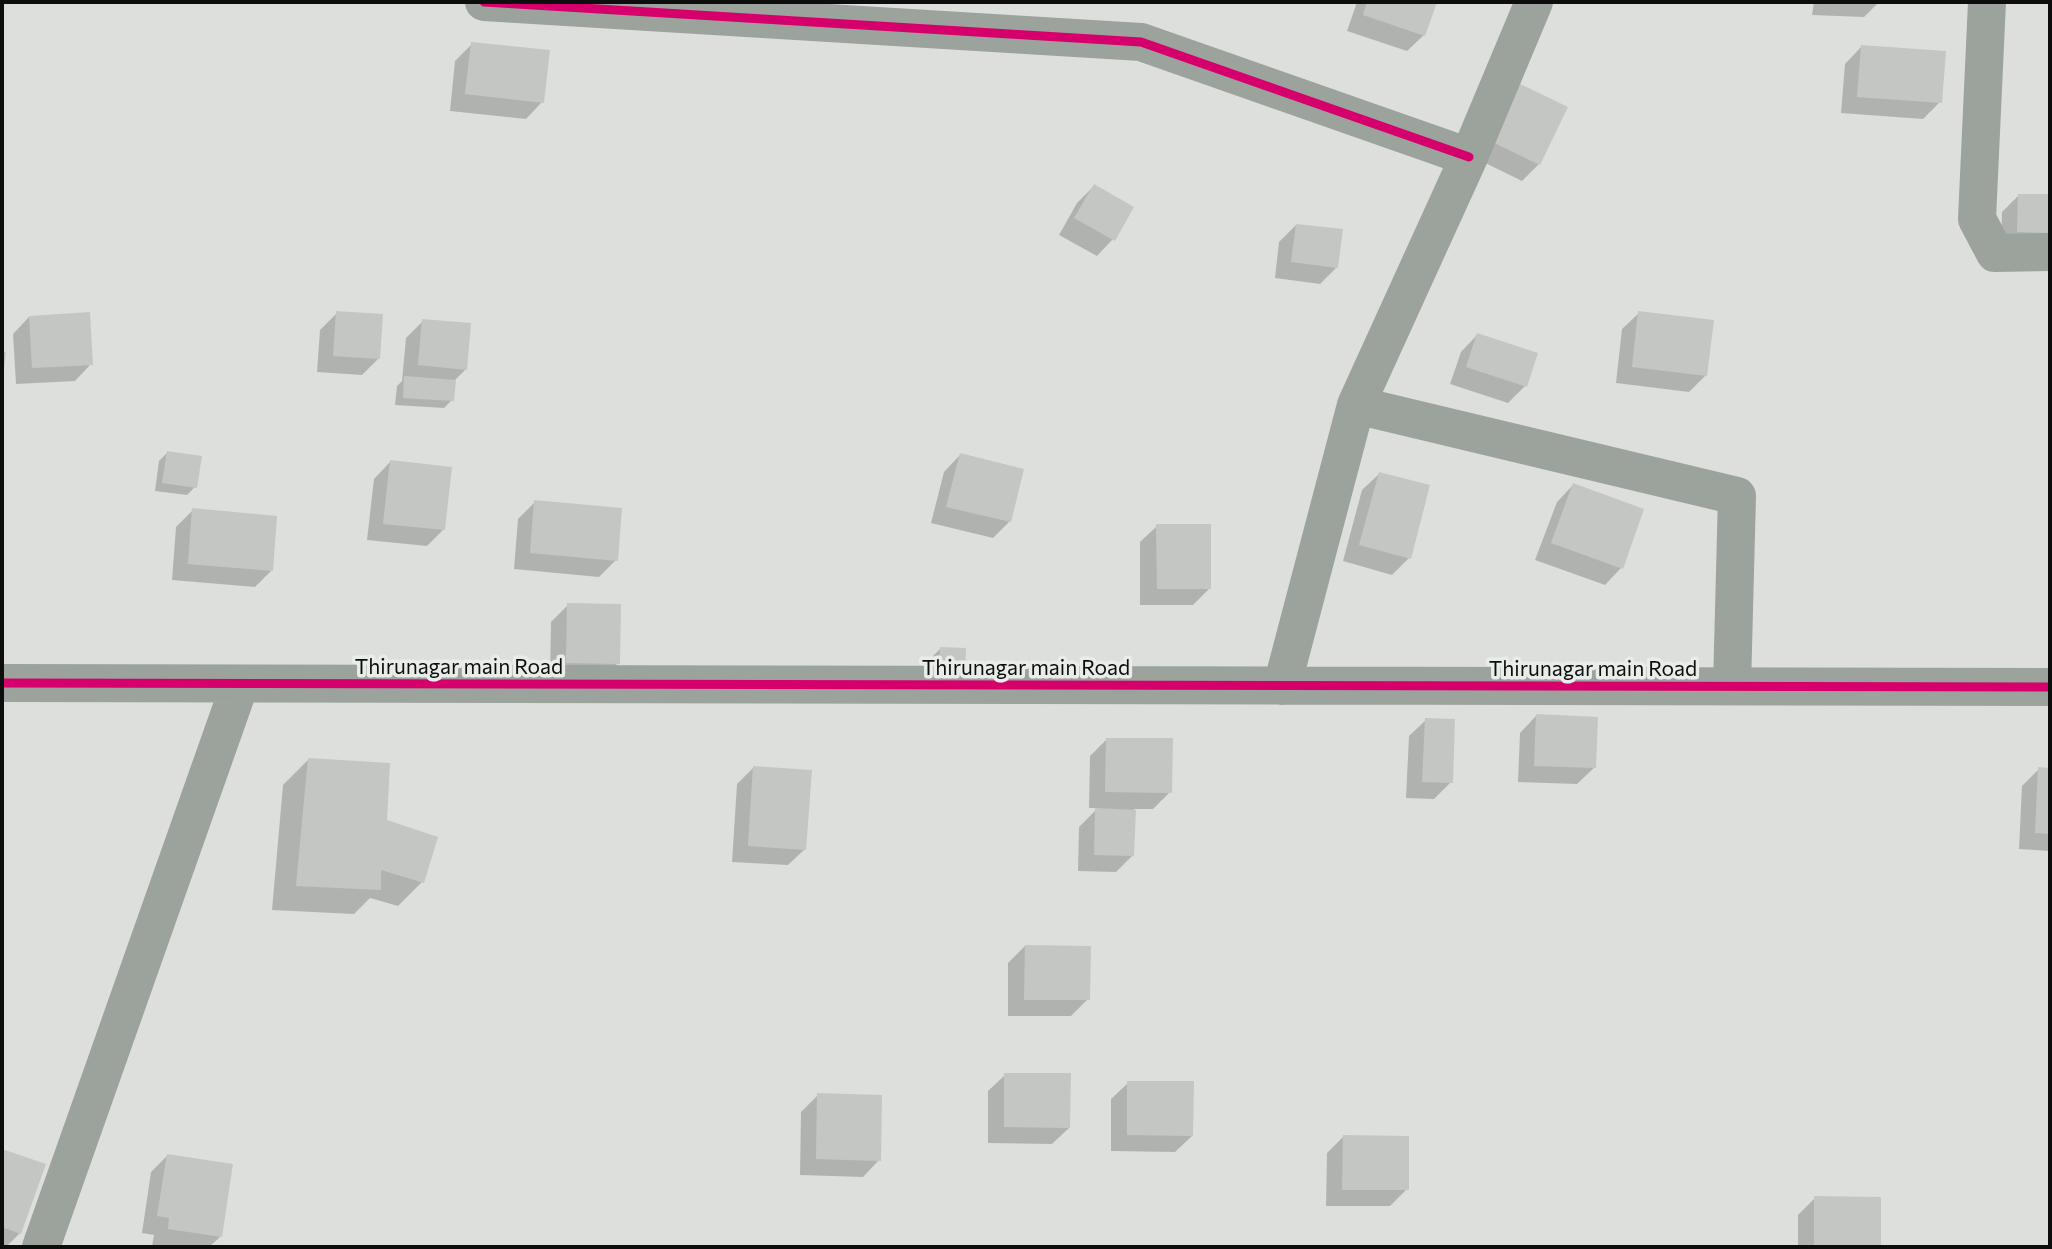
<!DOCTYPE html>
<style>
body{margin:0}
#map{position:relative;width:2052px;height:1249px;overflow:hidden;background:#dddfdd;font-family:Commissioner,sans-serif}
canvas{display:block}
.frame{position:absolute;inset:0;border:4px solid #0c0d0c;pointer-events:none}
</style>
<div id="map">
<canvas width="2052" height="1249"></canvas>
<div class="frame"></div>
</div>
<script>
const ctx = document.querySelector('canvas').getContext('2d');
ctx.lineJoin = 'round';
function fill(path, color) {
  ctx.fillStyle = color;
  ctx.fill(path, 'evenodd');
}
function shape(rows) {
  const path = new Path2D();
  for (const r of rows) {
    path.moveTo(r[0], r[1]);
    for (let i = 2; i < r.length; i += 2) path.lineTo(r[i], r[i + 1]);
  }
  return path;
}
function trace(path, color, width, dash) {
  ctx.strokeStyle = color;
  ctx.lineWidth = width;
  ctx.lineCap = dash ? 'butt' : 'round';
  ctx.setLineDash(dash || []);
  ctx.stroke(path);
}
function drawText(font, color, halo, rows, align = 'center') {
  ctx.font = font + ' Commissioner,sans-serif';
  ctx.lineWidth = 7;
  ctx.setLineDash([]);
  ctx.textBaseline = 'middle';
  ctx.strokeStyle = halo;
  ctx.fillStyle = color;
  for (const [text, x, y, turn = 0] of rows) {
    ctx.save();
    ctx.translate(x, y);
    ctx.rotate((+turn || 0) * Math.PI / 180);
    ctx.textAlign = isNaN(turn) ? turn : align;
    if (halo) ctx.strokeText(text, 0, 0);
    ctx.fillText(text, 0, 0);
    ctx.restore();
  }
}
const shadow = shape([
 [1357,2,1435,2,1424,35,1407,51,1347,31],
 [1814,2,1879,2,1864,17,1812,15],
 [472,44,542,102,526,119,450,111,455,61],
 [1861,47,1940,102,1923,119,1841,113,1845,64],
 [1500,101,1539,164,1522,181,1473,157],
 [1094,186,1113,239,1097,256,1059,235,1077,203],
 [2018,196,2050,196,2050,249,2001,248,2002,212],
 [1296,225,1337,267,1320,284,1275,278,1279,242],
 [337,313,379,358,362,375,317,372,320,330],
 [1639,313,1706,375,1689,392,1616,383,1622,329],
 [29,317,91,364,75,381,16,384,13,334],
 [423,321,466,369,454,381,452,400,444,408,395,405,397,386,402,381,406,338],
 [1477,335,1525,386,1508,403,1450,384,1461,352],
 [167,453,195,487,187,495,155,491,159,461],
 [960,455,1010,521,993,538,931,523,944,472],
 [390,462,444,529,427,546,367,540,374,479],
 [1379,474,1409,558,1392,575,1343,561,1362,490],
 [1573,485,1642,510,1621,568,1605,585,1535,560,1557,502],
 [535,502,616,560,599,577,514,569,518,519],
 [193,510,272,570,255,587,172,580,176,527],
 [1157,526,1209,589,1193,605,1140,605,1140,542],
 [568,605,618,663,601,680,550,679,551,622],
 [940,649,955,678,932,678,932,657],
 [1536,716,1594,768,1577,784,1518,782,1520,733],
 [1426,720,1451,782,1434,799,1406,798,1409,736],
 [1107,739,1170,792,1153,809,1134,809,1133,855,1116,872,1078,871,1079,827,1098,808,1089,808,1090,756],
 [308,760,386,821,422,882,398,906,370,898,354,914,272,910,283,785],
 [753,768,805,849,788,865,732,862,737,784],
 [2039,769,2050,770,2050,851,2019,849,2022,786],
 [1025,946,1088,999,1071,1016,1008,1016,1008,963],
 [1005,1075,1069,1128,1052,1144,988,1143,988,1091],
 [1128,1083,1192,1136,1175,1152,1111,1151,1111,1099],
 [818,1095,879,1160,863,1177,800,1175,801,1112],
 [1343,1137,1407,1189,1390,1206,1326,1206,1327,1153],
 [2,1151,44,1165,20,1233,6,1247,2,1247],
 [168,1155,220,1237,209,1247,152,1246,154,1235,142,1233,151,1172],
 [1815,1198,1879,1199,1879,1247,1798,1247,1798,1215]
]);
const building = shape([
 [1367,2,1437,2,1425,36,1363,15],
 [471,42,550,50,544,103,465,94],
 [1861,45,1946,51,1942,103,1857,97],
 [1516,82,1568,107,1540,165,1488,140],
 [1094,184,1134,207,1115,241,1074,218],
 [2018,194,2050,194,2050,233,2017,232],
 [1296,224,1343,229,1338,268,1291,262],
 [336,311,383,314,380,359,333,356],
 [1638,311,1714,320,1707,376,1632,367],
 [90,312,93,365,32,368,29,316],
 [422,319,471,323,467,370,418,365],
 [1477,333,1538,353,1527,387,1466,367],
 [2,352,6,352,4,370,2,370],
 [404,376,456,380,454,401,403,398],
 [167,451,202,456,197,488,162,483],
 [960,453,1024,469,1011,522,946,507],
 [390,460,452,467,445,530,383,524],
 [1379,472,1430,485,1411,559,1359,545],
 [1573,483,1644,509,1623,569,1551,543],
 [534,500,622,508,618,561,530,553],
 [192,508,277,516,273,571,188,564],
 [1156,524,1211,524,1211,589,1157,589],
 [567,603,621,604,620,664,566,663],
 [940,647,966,648,965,671,939,670],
 [1536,714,1598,717,1596,768,1534,766],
 [1425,718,1455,719,1453,783,1422,782],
 [1106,738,1173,738,1172,793,1105,792],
 [308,758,390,763,387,820,438,837,424,883,381,870,381,890,296,886],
 [753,766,812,770,806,850,748,846],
 [2038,767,2050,768,2050,834,2035,833],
 [1095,808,1136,810,1134,856,1094,855],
 [1025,945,1091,946,1090,1000,1024,1000],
 [1004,1073,1071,1073,1070,1128,1004,1127],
 [1127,1081,1194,1081,1193,1136,1127,1135],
 [817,1093,882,1095,881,1161,816,1159],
 [1343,1135,1409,1136,1409,1190,1342,1190],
 [2,1149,46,1164,21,1234,2,1227],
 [167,1154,233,1164,222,1237,168,1229,169,1218,157,1216],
 [1814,1196,1881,1197,1881,1247,1814,1247]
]);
const minor = shape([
 [484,2,1141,42,1469,157],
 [1987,2,1977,219,1995,253,2050,252],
 [1356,405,1737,496,1732,686],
 [2,683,2050,687],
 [1282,686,1356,405,1469,157,1534,2],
 [41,1247,240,684]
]);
const cycleway = shape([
 [484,2,1141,42,1469,157],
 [2,683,2050,687]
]);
const streetNames = [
 ["Thirunagar main Road",459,667],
 ["Thirunagar main Road",1026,668],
 ["Thirunagar main Road",1593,669]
];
fill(shadow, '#0003');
fill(building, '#c4c6c4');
trace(minor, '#9ba39c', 38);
trace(cycleway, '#d6006c', 9);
drawText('21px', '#0c0d0c', '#e9edea', streetNames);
</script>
